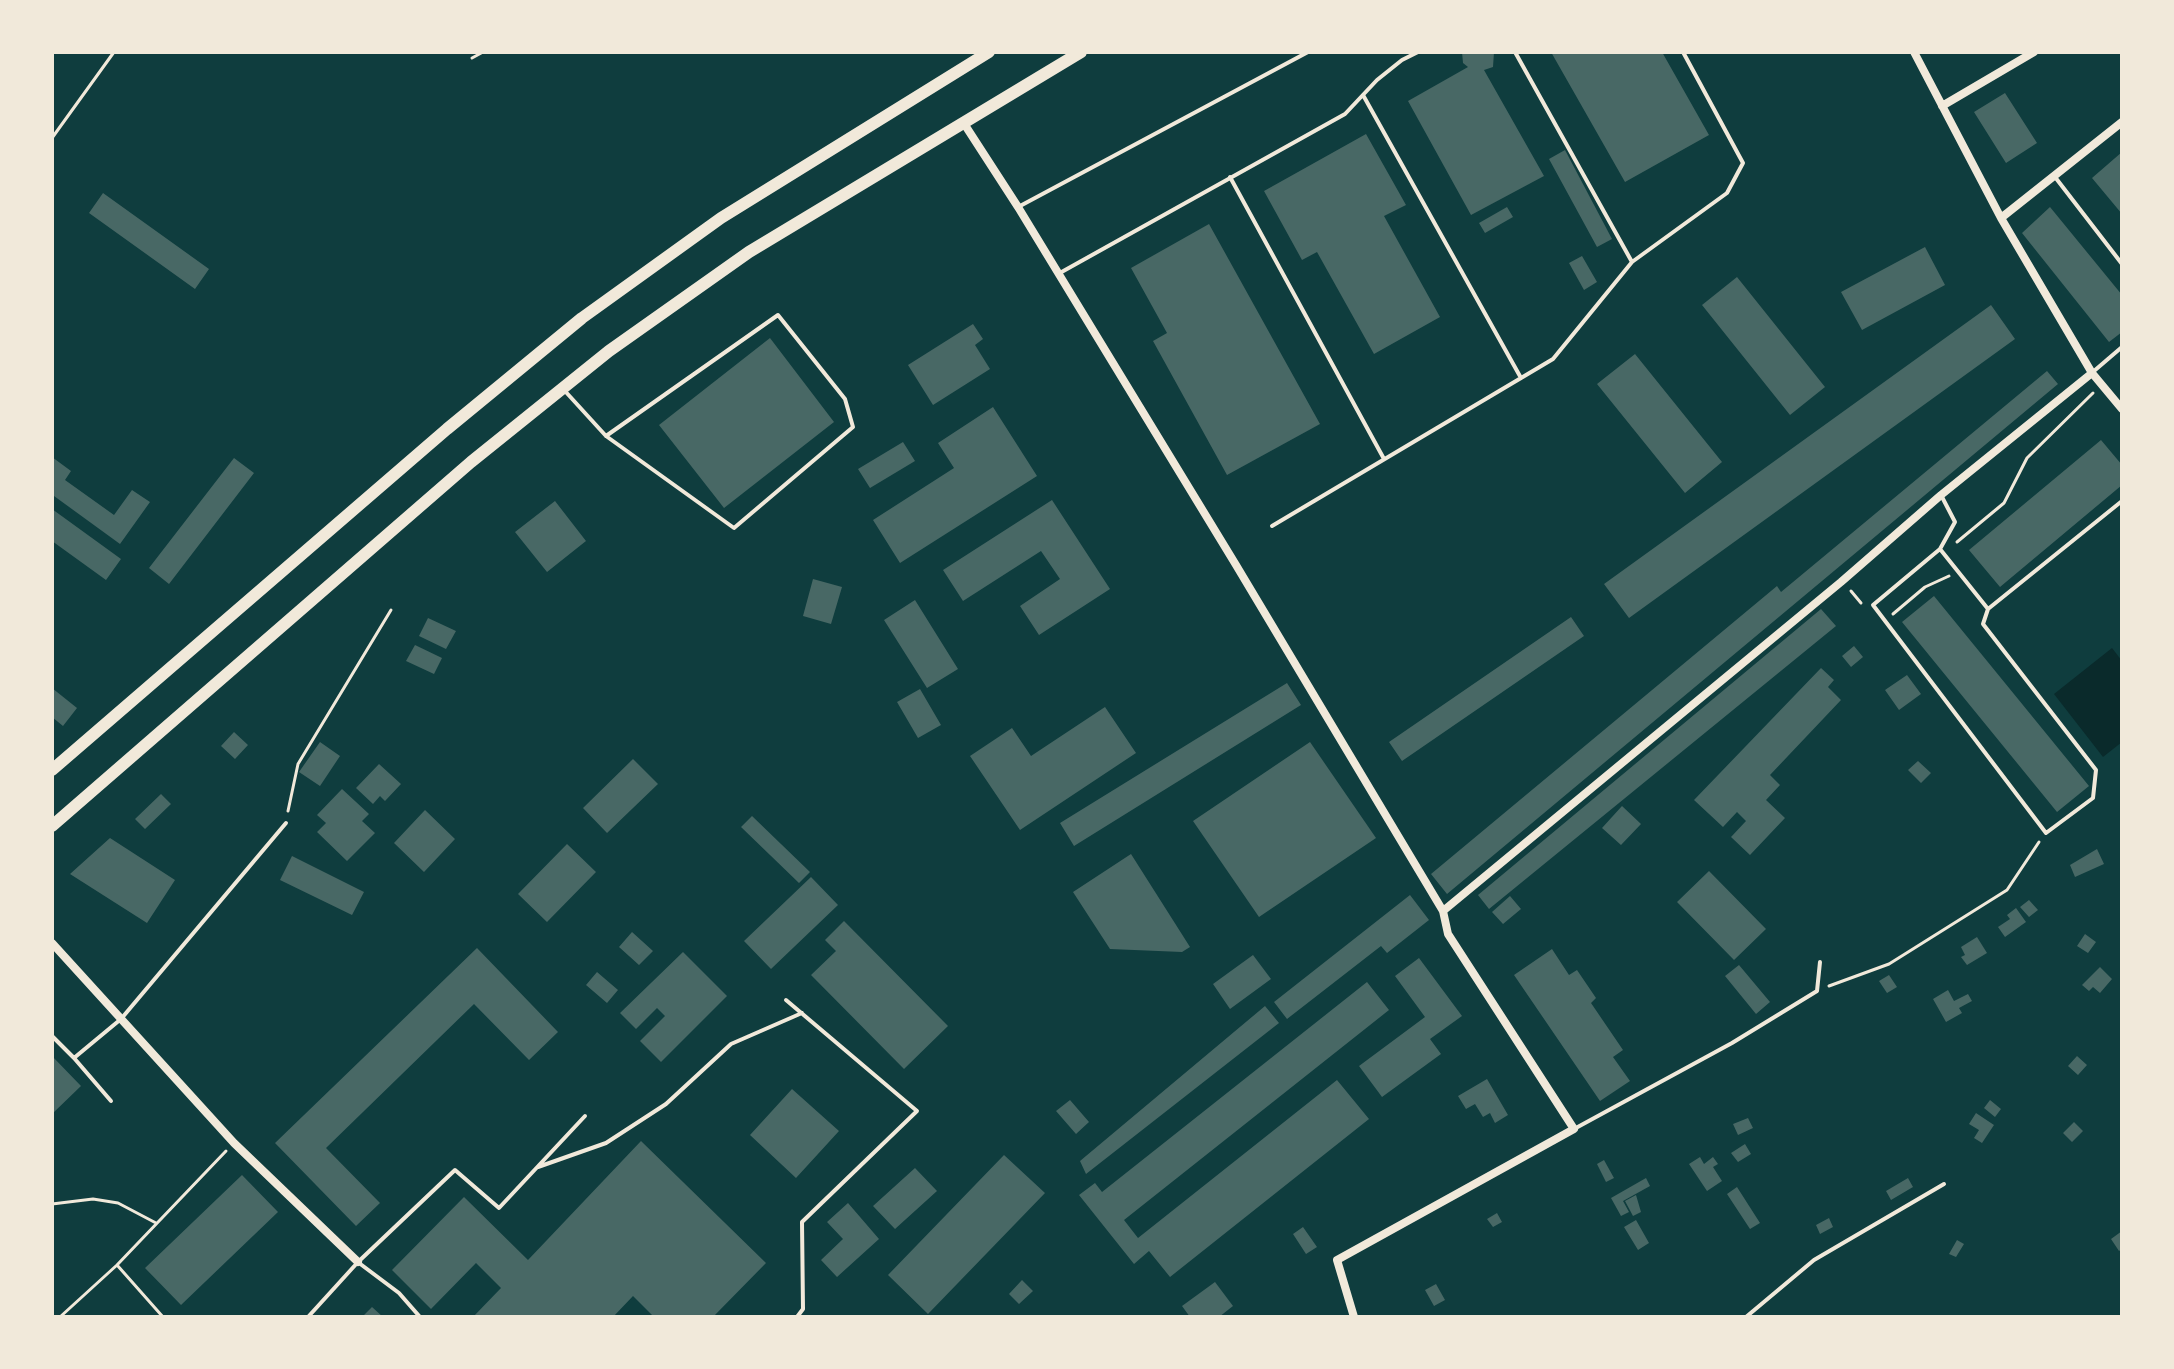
<!DOCTYPE html>
<style>
body{margin:0}
#map{position:relative;width:2174px;height:1369px;overflow:hidden;background:#0f3d3e;font-family:"DM Sans",sans-serif}
canvas{display:block}
.frame{position:absolute;inset:0;border:54px solid #f1e9da;pointer-events:none}
</style>
<div id="map">
<canvas width="2174" height="1369"></canvas>
<div class="frame"></div>
</div>
<script>
const ctx = document.querySelector('canvas').getContext('2d');
ctx.lineJoin = 'round';
function fill(path, color) {
  ctx.fillStyle = color;
  ctx.fill(path, 'evenodd');
}
function shape(rows) {
  const path = new Path2D();
  for (const r of rows) {
    path.moveTo(r[0], r[1]);
    for (let i = 2; i < r.length; i += 2) path.lineTo(r[i], r[i + 1]);
  }
  return path;
}
function trace(path, color, width, dash) {
  ctx.strokeStyle = color;
  ctx.lineWidth = width;
  ctx.lineCap = dash ? 'butt' : 'round';
  ctx.setLineDash(dash || []);
  ctx.stroke(path);
}
const water = shape([
 [2112,648,2122,661,2122,742,2103,757,2054,694]
]);
const building = shape([
 [1462,52,1494,52,1493,67,1484,70,1544,176,1471,215,1408,101,1468,67,1463,63],
 [1551,52,1662,52,1709,135,1625,182],
 [2005,93,2037,143,2006,163,1974,112],
 [1366,134,1406,205,1384,216,1440,317,1374,354,1317,252,1302,260,1264,191],
 [1565,150,1612,239,1597,247,1549,159],
 [2122,152,2122,214,2092,178],
 [103,193,209,269,195,289,89,213],
 [1507,207,1513,217,1485,233,1479,223],
 [2050,207,2122,295,2122,332,2109,342,2022,233],
 [1209,224,1320,424,1227,475,1153,341,1167,333,1131,268],
 [1925,247,1945,285,1862,330,1841,292],
 [1582,256,1597,282,1584,290,1569,263],
 [1737,277,1825,387,1790,415,1702,305],
 [1991,305,2015,339,1629,618,1604,584],
 [973,324,983,339,975,345,990,369,933,405,908,365],
 [770,338,834,422,724,508,659,425],
 [1635,354,1722,462,1685,493,1597,384],
 [2047,371,2058,384,1447,894,1431,874,1777,586,1781,592],
 [993,407,1037,476,900,563,873,520,954,468,938,443],
 [2101,440,2122,465,2122,485,2000,587,1969,550],
 [903,442,915,461,870,488,858,469],
 [52,457,71,471,65,480,114,515,132,490,150,502,120,544,54,496,52,499],
 [234,458,254,473,169,584,149,568],
 [1052,500,1110,589,1039,635,1020,606,1060,579,1041,551,963,601,943,570],
 [555,501,586,541,547,572,515,532],
 [52,509,121,559,106,580,52,541],
 [813,579,842,587,831,624,803,616],
 [1934,596,2089,786,2057,812,1902,622],
 [915,600,958,669,927,688,884,620],
 [1821,609,1836,626,1489,909,1478,895],
 [1571,617,1584,636,1402,761,1389,742],
 [428,618,456,631,446,649,419,636],
 [415,645,442,658,434,674,406,661],
 [1854,646,1863,657,1851,667,1842,656],
 [1821,668,1834,680,1828,687,1841,700,1770,775,1780,785,1766,800,1785,818,1750,855,1731,837,1746,821,1737,812,1723,827,1694,800],
 [1907,675,1921,694,1899,710,1885,690],
 [1287,683,1301,705,1074,846,1060,823],
 [52,688,77,708,63,726,52,717],
 [920,689,941,725,918,738,897,702],
 [1105,707,1136,753,1020,830,970,756,1012,728,1031,756],
 [234,732,248,745,235,759,221,746],
 [320,742,340,756,320,786,299,772],
 [1310,742,1376,838,1259,917,1193,821],
 [633,759,658,784,607,833,583,808],
 [1918,761,1931,773,1921,783,1908,770],
 [379,764,401,784,385,801,380,796,373,804,356,788],
 [342,789,369,814,362,821,375,833,347,861,317,832,326,823,317,815],
 [161,794,171,804,145,829,135,819],
 [1622,806,1641,824,1621,845,1602,828],
 [425,810,455,839,424,872,394,843],
 [752,816,810,872,799,883,741,827],
 [110,838,175,880,147,923,70,874],
 [567,844,596,872,547,922,518,894],
 [2097,849,2104,864,2075,877,2070,865],
 [1131,854,1190,947,1182,952,1110,949,1073,892],
 [292,856,364,892,352,915,280,880],
 [1709,871,1766,929,1734,960,1677,902],
 [811,877,838,905,771,969,744,941],
 [1410,895,1429,920,1387,953,1381,946,1287,1019,1274,1002],
 [1510,896,1521,909,1503,924,1492,912],
 [2029,900,2038,910,2029,917,2020,907],
 [2016,908,2026,922,2005,937,1998,927,2010,919,2007,915],
 [844,921,948,1026,904,1069,811,975,836,951,825,940],
 [632,932,653,951,639,965,619,947],
 [2085,934,2096,942,2088,953,2077,946],
 [1977,937,1987,953,1967,965,1961,957,1965,955,1961,947],
 [477,948,558,1032,529,1060,474,1004,326,1148,380,1203,356,1226,275,1143],
 [1552,949,1569,975,1577,970,1596,998,1591,1003,1623,1050,1613,1057,1630,1081,1600,1101,1514,975],
 [683,952,727,996,661,1062,640,1041,665,1016,657,1008,636,1029,620,1013],
 [1253,955,1271,979,1230,1009,1213,984],
 [1419,958,1462,1016,1430,1039,1441,1054,1382,1097,1359,1066,1425,1017,1395,976],
 [1739,965,1770,1002,1756,1014,1725,976],
 [2100,967,2112,979,2100,993,2093,987,2089,991,2082,985],
 [597,972,618,990,607,1003,586,985],
 [1889,975,1897,987,1887,993,1879,981],
 [1367,982,1389,1010,1124,1220,1138,1238,1337,1080,1369,1119,1170,1277,1149,1251,1134,1264,1079,1195,1095,1183,1102,1192],
 [1948,990,1954,1001,1968,994,1972,1001,1959,1008,1962,1013,1946,1022,1933,999],
 [1265,1006,1279,1023,1086,1174,1080,1161],
 [52,1056,81,1086,52,1114],
 [2077,1056,2087,1065,2078,1075,2068,1066],
 [1487,1079,1508,1115,1495,1123,1490,1113,1483,1117,1475,1104,1466,1109,1458,1096],
 [792,1089,839,1131,796,1178,750,1135],
 [1070,1100,1089,1122,1076,1134,1056,1111],
 [1990,1100,2001,1109,1995,1117,1984,1108],
 [1976,1113,1994,1125,1982,1143,1974,1138,1979,1130,1969,1124],
 [1748,1118,1753,1128,1738,1135,1733,1124],
 [2074,1122,2083,1131,2072,1142,2063,1133],
 [641,1141,766,1263,713,1317,654,1317,633,1296,613,1317,473,1317,501,1288,476,1263,431,1309,392,1270,464,1197,528,1260],
 [1745,1144,1751,1154,1738,1162,1731,1153],
 [1004,1155,1045,1193,928,1314,888,1275],
 [1700,1157,1704,1164,1713,1157,1718,1164,1713,1167,1722,1181,1707,1191,1689,1164],
 [1604,1160,1614,1178,1606,1182,1597,1164],
 [915,1168,937,1191,895,1229,873,1206],
 [242,1175,278,1212,181,1305,145,1268],
 [1646,1178,1650,1186,1623,1201,1629,1212,1621,1216,1611,1198],
 [1908,1178,1913,1187,1891,1200,1886,1191],
 [1737,1187,1760,1223,1750,1229,1727,1194],
 [1636,1195,1641,1212,1633,1216,1625,1201],
 [848,1203,879,1239,837,1277,821,1260,843,1239,827,1222],
 [1497,1213,1502,1222,1493,1227,1487,1219],
 [1829,1218,1833,1227,1820,1234,1816,1225],
 [1636,1220,1649,1243,1638,1250,1624,1227],
 [1303,1227,1317,1247,1306,1254,1293,1234],
 [2122,1231,2122,1249,2119,1251,2111,1239],
 [1957,1240,1964,1244,1956,1257,1949,1254],
 [1022,1280,1033,1291,1019,1304,1009,1294],
 [1215,1282,1233,1306,1219,1317,1190,1317,1182,1306],
 [1436,1284,1445,1300,1434,1306,1425,1290],
 [372,1307,383,1317,362,1317]
]);
const path = shape([
 [472,58,483,52],
 [52,138,114,52],
 [1957,542,2004,503,2027,458,2093,393],
 [1851,591,1861,603],
 [1893,614,1925,587,1949,576],
 [288,811,298,764,391,610],
 [1829,986,1889,964,2007,890,2039,842],
 [52,1204,93,1199,118,1203,156,1223],
 [117,1265,163,1317],
 [60,1317,117,1265,226,1151]
]);
const service = shape([
 [1515,52,1632,262],
 [1363,95,1521,378],
 [1230,177,1384,459],
 [2055,177,2122,264],
 [1020,206,1308,52],
 [1058,274,1345,114,1377,80,1402,60,1418,52],
 [2094,371,2122,347],
 [564,390,606,436,734,528,853,427,845,399,778,315,606,436],
 [1272,526,1553,359,1632,262,1727,193,1743,163,1683,52],
 [1940,549,1955,522,1941,495],
 [1988,609,1983,624,2096,770,2093,798,2046,833,1873,605,1940,549,1988,609,2122,501],
 [786,1000,917,1111,802,1222,803,1309,797,1317],
 [52,1036,74,1058,111,1101],
 [74,1058,121,1019,286,823],
 [1574,1129,1732,1043,1817,991,1820,962],
 [538,1167,606,1143,666,1104,731,1044,802,1013],
 [359,1263,399,1293,420,1317],
 [308,1317,358,1262,455,1170,499,1208,585,1116],
 [1746,1317,1814,1260,1944,1184]
]);
const minor = shape([
 [1914,52,2001,218,2092,373,2122,409],
 [1942,106,2034,52],
 [963,122,1018,207,1236,565,1443,911,1448,934,1574,1129,1337,1260,1354,1317],
 [2001,218,2122,122],
 [1443,911,1841,582,1941,495,2092,373],
 [52,943,234,1143,358,1262]
]);
const primary = shape([
 [52,770,447,429,582,318,721,218,989,52],
 [52,826,471,462,609,351,749,252,1081,52]
]);
fill(water, '#0a2a2b');
fill(building, '#486865');
trace(path, '#f1e9da', 3);
trace(service, '#f1e9da', 4);
trace(minor, '#f1e9da', 8);
trace(primary, '#f1e9da', 12);
</script>
